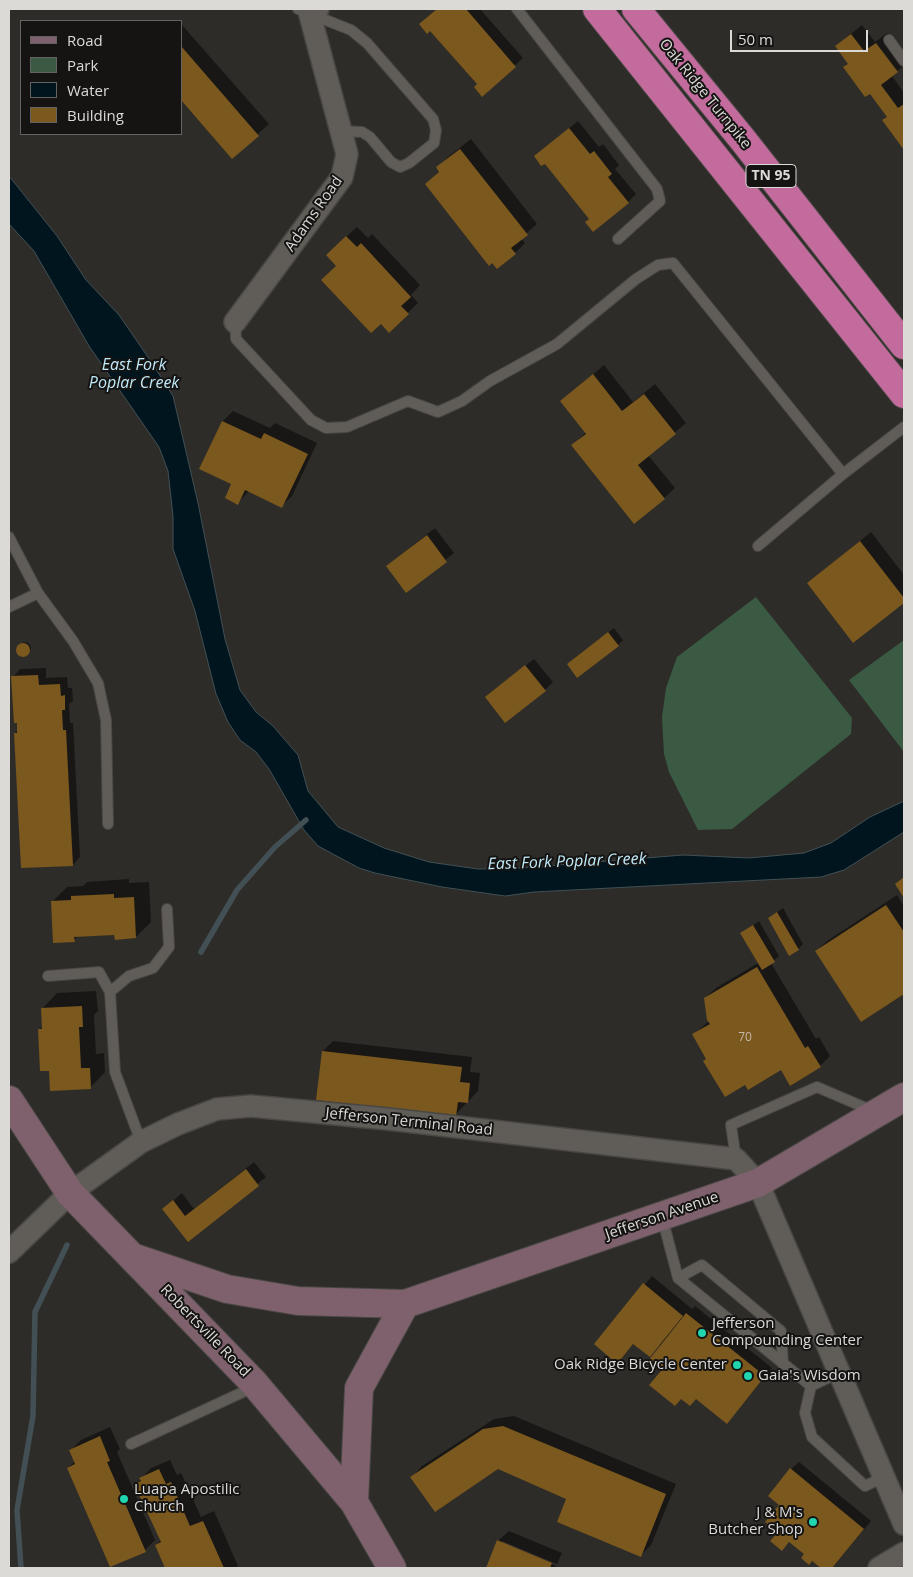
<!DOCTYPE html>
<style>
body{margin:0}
#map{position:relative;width:913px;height:1577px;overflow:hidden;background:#2e2c28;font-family:"Open Sans",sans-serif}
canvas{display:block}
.frame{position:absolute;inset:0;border:10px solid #dbdad7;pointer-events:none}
.legend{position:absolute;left:20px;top:20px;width:162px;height:115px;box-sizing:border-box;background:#151413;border:1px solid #646361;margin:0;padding:6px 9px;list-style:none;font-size:15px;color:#dbdad7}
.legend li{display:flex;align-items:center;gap:10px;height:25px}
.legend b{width:25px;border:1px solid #646361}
.scale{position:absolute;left:730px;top:30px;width:138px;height:22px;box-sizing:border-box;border:2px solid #dbdad7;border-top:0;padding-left:6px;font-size:15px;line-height:18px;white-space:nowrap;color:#dbdad7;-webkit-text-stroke:4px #151413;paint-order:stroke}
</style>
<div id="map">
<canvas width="913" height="1577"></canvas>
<div class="frame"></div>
<ul class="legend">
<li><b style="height:6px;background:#7e616d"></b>Road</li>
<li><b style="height:14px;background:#3a5a43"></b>Park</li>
<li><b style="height:14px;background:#00151d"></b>Water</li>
<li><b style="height:14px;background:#7b581d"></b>Building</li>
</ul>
<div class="scale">50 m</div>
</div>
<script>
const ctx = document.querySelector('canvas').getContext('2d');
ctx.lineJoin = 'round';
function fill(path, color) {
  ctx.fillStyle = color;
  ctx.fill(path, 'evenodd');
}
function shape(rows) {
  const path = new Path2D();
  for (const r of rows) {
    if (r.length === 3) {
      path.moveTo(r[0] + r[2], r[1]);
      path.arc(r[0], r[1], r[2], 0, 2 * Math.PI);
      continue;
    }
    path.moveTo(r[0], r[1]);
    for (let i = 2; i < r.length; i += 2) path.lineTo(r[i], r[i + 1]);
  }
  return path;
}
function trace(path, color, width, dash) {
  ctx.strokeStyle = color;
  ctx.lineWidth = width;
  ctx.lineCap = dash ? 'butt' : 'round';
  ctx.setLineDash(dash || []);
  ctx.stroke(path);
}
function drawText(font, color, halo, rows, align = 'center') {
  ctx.font = font + ' "Open Sans",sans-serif';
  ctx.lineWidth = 4;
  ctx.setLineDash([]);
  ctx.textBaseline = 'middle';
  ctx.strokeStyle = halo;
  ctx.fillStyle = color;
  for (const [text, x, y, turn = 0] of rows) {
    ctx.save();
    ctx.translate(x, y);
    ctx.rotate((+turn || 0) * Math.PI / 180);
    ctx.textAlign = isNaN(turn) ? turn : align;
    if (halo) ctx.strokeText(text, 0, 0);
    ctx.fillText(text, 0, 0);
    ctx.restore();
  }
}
const green = shape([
 [756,597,852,718,851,734,732,829,698,830,669,772,664,754,662,717,666,688,677,657],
 [904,640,904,752,849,680]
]);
const water = shape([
 [9,176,57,236,86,280,119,315,152,363,173,396,198,503,225,639,240,690,256,712,273,726,298,755,308,791,338,827,384,848,429,862,478,869,521,868,683,855,749,858,804,853,831,843,870,817,904,801,904,832,844,870,821,877,534,892,505,896,442,887,375,873,359,868,318,846,304,830,269,769,256,752,240,740,228,722,216,694,195,611,173,549,173,516,168,471,159,447,89,346,34,251,9,224,9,176]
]);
const shadow = shape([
 [437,9,480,9,523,58,482,95,478,84,428,17],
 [182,25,269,124,232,157,181,99],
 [862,25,875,42,887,33,904,56,904,65,892,76,904,93,904,148,884,120,888,116,836,46],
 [578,121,599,147,603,144,619,165,615,169,636,194,628,202,590,219,545,162,535,156],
 [471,139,537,224,521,238,525,243,515,253,426,184,440,171,438,167,448,157],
 [357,227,368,238,372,234,420,285,411,295,418,303,389,331,338,266,338,244],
 [604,365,633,402,655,384,686,423,648,455,675,488,664,498,573,445,586,432,562,401],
 [233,411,270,428,275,423,317,443,292,496,282,506,249,491,238,503,233,483,201,468,223,421],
 [435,528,454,553,406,591,387,566],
 [871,532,904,575,904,601,854,641,809,583],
 [614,628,623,640,618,645,573,659],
 [25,648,6],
 [534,659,553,682,545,690,494,690],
 [46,668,46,678,67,677,68,688,72,688,73,701,69,704,70,723,73,723,80,857,73,865,15,733,18,730,13,677,20,669],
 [129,879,129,883,149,882,151,922,136,937,116,934,78,936,74,940,52,902,67,887,83,886,87,882],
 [897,895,904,906,904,993,861,1021,816,951,827,941],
 [783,908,803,944,798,949,769,918],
 [759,921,779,956,771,963,816,1039,819,1037,830,1056,820,1066,781,1069,745,1083,707,1058,693,1035,709,1021,705,998,716,988,758,963,741,934],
 [96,991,98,1011,94,1015,96,1054,104,1053,105,1072,90,1088,50,1069,39,1030,43,1026,42,1009,57,993],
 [333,1041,472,1057,470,1072,480,1073,478,1091,455,1115,323,1051],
 [254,1162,266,1177,188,1240,164,1209,182,1193,194,1209],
 [652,1276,692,1309,695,1306,772,1368,727,1422,696,1398,682,1398,662,1370,660,1345,649,1355,634,1343,617,1362,595,1344],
 [514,1416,676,1484,651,1545,640,1556,568,1498,498,1468,412,1477,422,1466,494,1419],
 [110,1427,120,1449,117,1452,155,1540,145,1550,68,1468,75,1461,71,1450,81,1440],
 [170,1460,177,1475,181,1473,201,1517,214,1511,238,1566,236,1568,166,1568,156,1545,161,1540,135,1485,151,1468],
 [799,1462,871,1521,832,1568,823,1568,780,1532,781,1505,791,1469],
 [509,1531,562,1553,557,1564,502,1541,502,1544,556,1566,555,1568,487,1568,498,1541]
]);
const stream = shape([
 [201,952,237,890,275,847,306,820],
 [21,1568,17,1510,33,1416,35,1312,67,1245]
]);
const building = shape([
 [437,9,466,9,516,67,482,97,474,87,477,84,430,31,427,34,419,24],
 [851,34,864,51,876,43,898,72,881,85,898,108,904,104,904,150,882,120,887,117,870,94,865,97,843,67,848,64,835,46],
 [181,46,259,136,232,159,181,100],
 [569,128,590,154,594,151,612,174,608,177,629,203,593,232,585,222,589,219,545,164,541,166,534,156],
 [460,149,528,235,511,248,516,254,497,269,492,263,489,266,425,184,439,172,436,167],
 [346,236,357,247,361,243,411,297,401,306,409,314,389,333,381,324,371,333,321,280,336,266,326,255],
 [593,374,622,411,644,394,676,434,638,465,665,499,634,524,571,445,586,434,560,401],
 [222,421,261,439,264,433,308,454,282,508,245,490,238,505,225,498,231,484,199,469],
 [427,535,447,562,406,593,386,566],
 [860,541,904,598,904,603,853,643,807,583],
 [608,632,619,646,577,678,567,664],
 [23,650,7],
 [525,665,546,691,505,723,485,697],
 [38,675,39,685,60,684,61,696,65,695,65,710,62,710,63,730,66,730,73,866,21,868,14,733,17,733,17,723,14,723,11,676],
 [904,877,904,898,895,884],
 [114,894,114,898,134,897,136,938,115,940,114,935,74,937,75,942,53,943,51,901,71,900,71,896],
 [886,905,904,932,904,994,861,1022,815,951],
 [777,912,799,950,789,956,768,918],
 [753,925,775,962,762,970,740,933],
 [757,967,805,1048,808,1046,821,1067,790,1086,781,1070,748,1090,745,1085,725,1097,703,1061,706,1059,692,1034,710,1024,707,1020,704,998],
 [82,1006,83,1027,79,1027,81,1068,90,1068,91,1089,50,1091,49,1071,40,1071,38,1029,42,1029,41,1008],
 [322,1051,462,1067,460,1082,470,1083,468,1103,458,1102,456,1116,316,1100],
 [246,1169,259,1186,188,1242,162,1209,173,1200,185,1216],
 [643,1283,683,1316,650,1357,633,1344,617,1364,594,1344],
 [686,1313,765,1376,727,1424,696,1399,690,1406,681,1399,675,1406,649,1385,661,1371,648,1361],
 [503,1426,666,1494,641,1557,557,1522,566,1499,498,1469,435,1512,410,1477,483,1429],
 [100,1436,110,1461,107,1462,146,1552,110,1567,67,1468,75,1464,69,1450],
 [790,1468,864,1529,832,1568,821,1568,812,1561,809,1565,801,1558,804,1554,789,1542,782,1551,770,1541,778,1532,765,1522,779,1505,768,1496],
 [159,1469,166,1484,171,1482,190,1526,203,1521,224,1568,165,1568,155,1545,161,1542,134,1484,141,1481,139,1478],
 [497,1540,552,1563,550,1568,486,1568]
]);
const lane = shape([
 [298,9,351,30,367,43,433,119,436,130,434,143,409,163,400,167,391,162,370,137,362,132,342,131],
 [517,9,657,189,660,201,618,239],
 [889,40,904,61],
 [235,322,236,339,311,420,326,428,347,427,408,401,438,412,462,401,490,381,557,344,636,279,658,265,673,263,843,474,904,427],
 [9,537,38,593],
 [758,546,843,474],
 [9,607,38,593,73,641,98,683,106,720,108,824],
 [48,976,99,972,110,992,115,1072,141,1142],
 [110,992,129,976,153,968,169,947,167,909],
 [736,1159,731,1125,817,1087,873,1111],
 [662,1217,678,1278,811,1386,838,1373],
 [678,1278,702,1265,781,1331,783,1364],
 [811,1386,805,1413,812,1437,865,1486,884,1477],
 [131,1444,256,1386]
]);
const street = shape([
 [235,322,342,177,347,154,310,15,318,9],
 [9,1252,70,1193,141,1142,178,1124,217,1109,251,1106,388,1119,736,1159,758,1183,904,1524],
 [879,1568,904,1553]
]);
const secondary = shape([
 [9,1100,70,1193,254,1383,354,1502,392,1568],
 [135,1258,227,1289,298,1301,405,1304,758,1183,904,1097],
 [354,1502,359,1388,405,1304]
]);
const highway = shape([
 [597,9,904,394],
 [636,9,743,140,904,345]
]);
const markers = [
 [702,1333,5,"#21d5af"],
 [737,1365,5,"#21d5af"],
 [748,1376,5,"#21d5af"],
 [124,1499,5,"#21d5af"],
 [813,1522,5,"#21d5af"]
];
const numberNames = [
 ["70",745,1038]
];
const shields = [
 [771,176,50]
];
const shieldNames = [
 ["TN 95",771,176]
];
const streetNames = [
 ["Oak Ridge Turnpike",705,94,51],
 ["Adams Road",314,214,-55],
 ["Jefferson Terminal Road",409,1122,6],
 ["Jefferson Avenue",662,1216,-19],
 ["Robertsville Road",205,1331,46]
];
const poiNames = [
 ["Jefferson",712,1324],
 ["Compounding Center",712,1341],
 ["Oak Ridge Bicycle Center",727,1365,"right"],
 ["Gaia's Wisdom",758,1376],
 ["Luapa Apostilic",134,1490],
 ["Church",134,1507],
 ["J & M's",803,1513,"right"],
 ["Butcher Shop",803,1530,"right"]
];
const waterNames = [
 ["East Fork",134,365],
 ["Poplar Creek",134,383],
 ["East Fork Poplar Creek",567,862,-2]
];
fill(green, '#3a5a43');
fill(water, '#00151d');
trace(water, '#425055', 1);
fill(shadow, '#0007');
trace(stream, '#425055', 5.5);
fill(building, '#7b581d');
trace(lane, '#494744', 12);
trace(street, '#494744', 24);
trace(secondary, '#494744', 30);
trace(highway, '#494744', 30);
trace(lane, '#605d59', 10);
trace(street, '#605d59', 21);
trace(secondary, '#7e616d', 28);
trace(highway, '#c36b9d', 28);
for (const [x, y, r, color] of markers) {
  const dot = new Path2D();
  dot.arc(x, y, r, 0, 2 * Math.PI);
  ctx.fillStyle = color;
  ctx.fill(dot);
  trace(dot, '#151413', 2);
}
drawText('12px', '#c3baa8', null, numberNames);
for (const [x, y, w] of shields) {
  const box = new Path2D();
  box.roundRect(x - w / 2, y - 11.5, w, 23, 4);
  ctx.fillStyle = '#151413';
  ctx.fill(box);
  trace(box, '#dbdad7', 1);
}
drawText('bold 14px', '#dbdad7', null, shieldNames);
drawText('15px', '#dbdad7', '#151413', streetNames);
drawText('15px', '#dbdad7', '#151413', poiNames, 'left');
drawText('italic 16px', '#c0e9f8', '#151413', waterNames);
</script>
